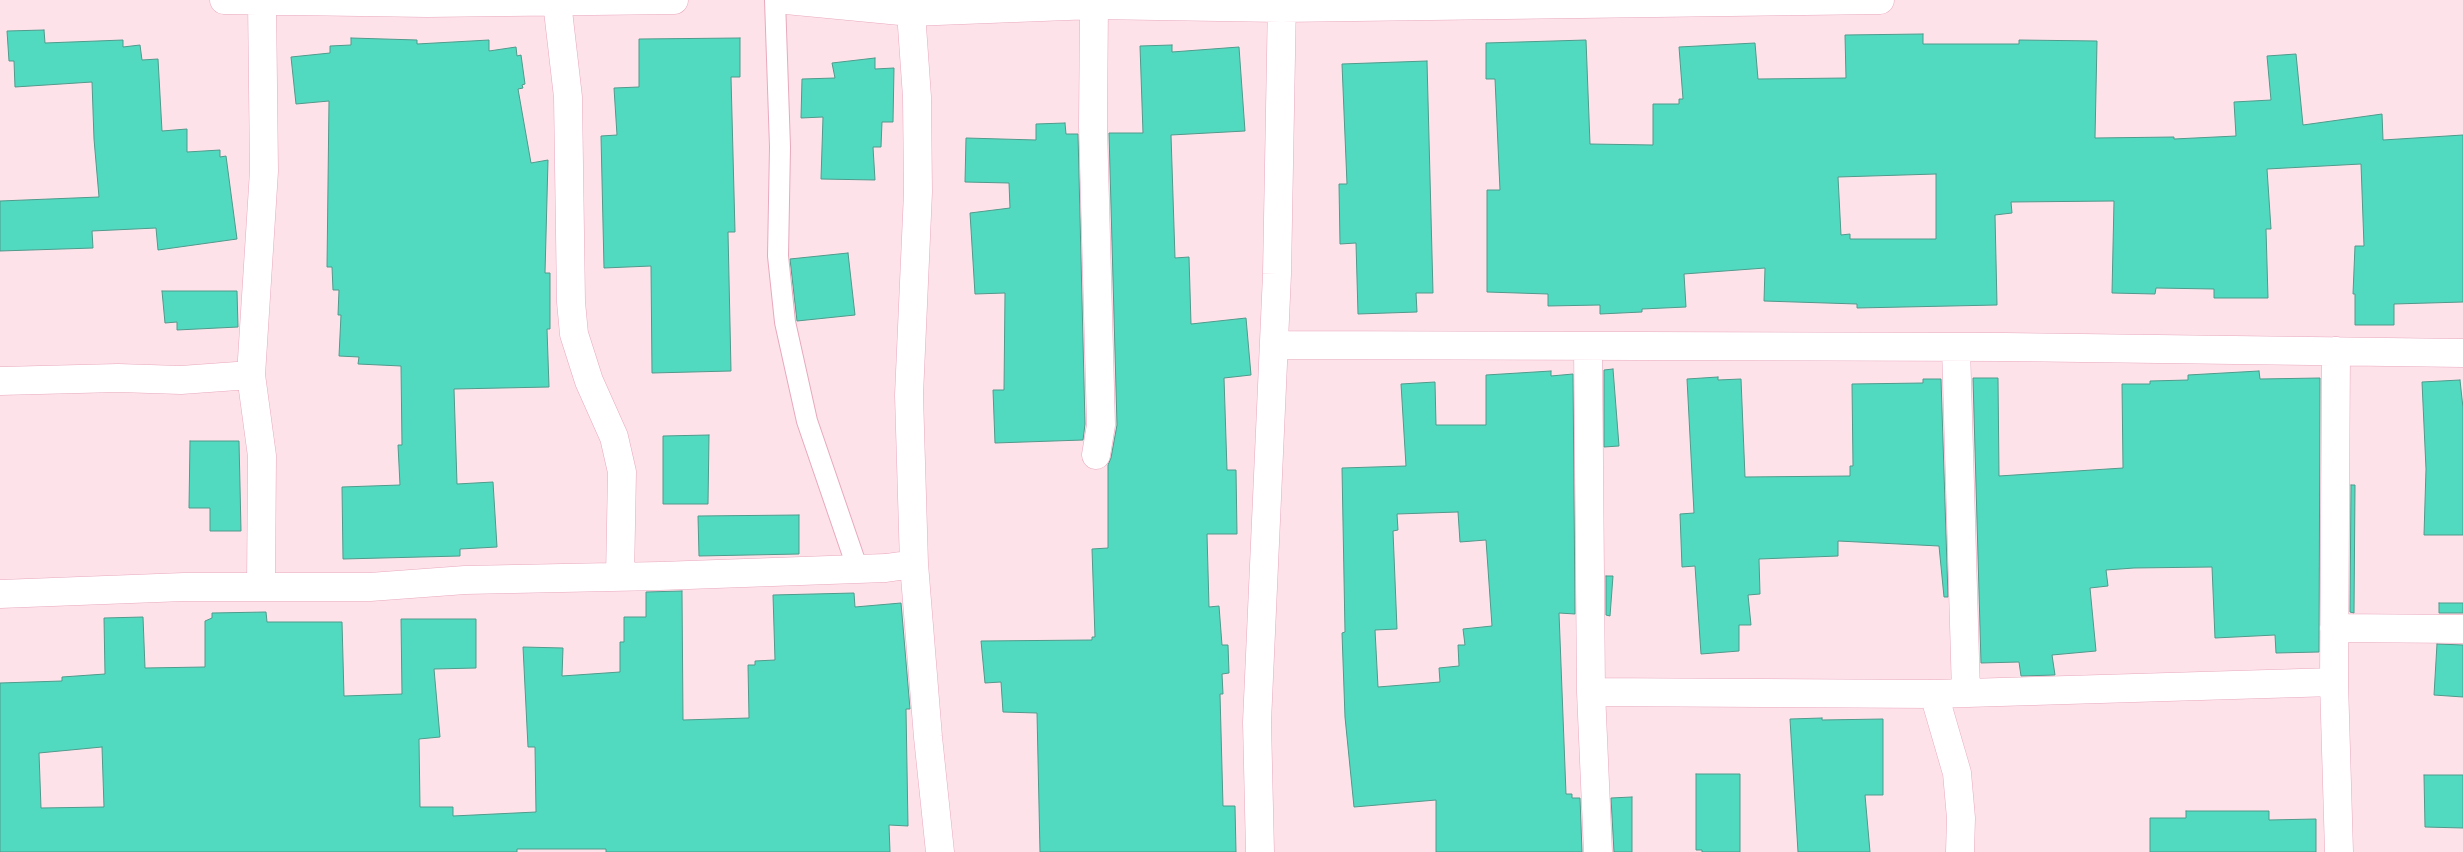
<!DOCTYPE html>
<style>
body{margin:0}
canvas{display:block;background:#fee2ea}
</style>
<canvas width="2463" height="852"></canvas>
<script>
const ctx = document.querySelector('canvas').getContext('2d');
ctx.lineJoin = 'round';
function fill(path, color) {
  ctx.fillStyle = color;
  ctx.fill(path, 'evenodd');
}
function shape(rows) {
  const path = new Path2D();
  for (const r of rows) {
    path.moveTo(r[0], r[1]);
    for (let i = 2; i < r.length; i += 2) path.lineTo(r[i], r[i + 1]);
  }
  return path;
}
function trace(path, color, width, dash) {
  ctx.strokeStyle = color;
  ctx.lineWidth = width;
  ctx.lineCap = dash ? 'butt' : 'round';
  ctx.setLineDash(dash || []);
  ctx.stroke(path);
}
const building = shape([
 [44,30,45,43,123,40,123,47,140,45,142,60,158,59,162,131,187,129,187,152,220,150,220,157,226,156,237,239,158,250,156,228,92,231,93,248,0,251,0,201,99,197,94,139,92,82,15,87,14,61,9,61,7,31,44,30],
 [1923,34,1923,44,2019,44,2019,40,2097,41,2095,138,2174,137,2174,139,2236,136,2234,102,2271,100,2267,56,2296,54,2303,125,2382,114,2383,140,2463,135,2463,302,2394,304,2394,325,2355,325,2355,294,2353,294,2355,246,2364,246,2361,164,2267,169,2271,229,2266,229,2268,298,2214,298,2214,289,2156,288,2155,294,2112,293,2114,201,2011,202,2012,213,1995,215,1997,305,1857,308,1857,304,1764,301,1765,268,1684,274,1686,307,1642,309,1642,312,1600,314,1600,305,1548,306,1548,294,1487,292,1487,190,1500,190,1495,79,1486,79,1486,43,1586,40,1590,144,1653,145,1653,104,1679,104,1679,99,1683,99,1679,47,1755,43,1758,79,1846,78,1845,35,1923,34],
 [1936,174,1936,239,1850,239,1850,234,1841,235,1838,177,1936,174],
 [351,38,417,40,417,44,489,40,489,51,516,47,517,56,521,55,525,84,522,85,523,88,518,89,531,163,548,160,545,273,550,273,550,329,547,329,549,387,454,389,457,484,493,482,497,547,460,549,460,556,343,559,342,487,400,485,398,445,402,445,401,366,358,364,359,357,339,356,341,315,338,315,339,290,333,290,332,267,327,267,329,101,296,104,291,57,330,53,330,46,351,45,351,38],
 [740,38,740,77,731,77,735,232,728,232,731,371,652,373,651,266,604,268,601,136,617,135,614,88,639,87,639,39,740,38],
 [1172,45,1172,52,1239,47,1245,131,1171,135,1175,258,1189,257,1191,324,1246,318,1251,375,1224,378,1227,470,1236,470,1237,534,1207,534,1209,607,1219,606,1222,645,1228,645,1229,673,1222,674,1223,694,1220,694,1223,806,1235,806,1236,852,1040,852,1037,713,1003,712,1001,682,985,683,981,641,1092,640,1092,637,1095,637,1092,549,1108,548,1108,465,1111,458,1117,425,1109,133,1143,133,1140,46,1172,45],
 [875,58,875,69,894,68,893,122,882,122,881,147,873,147,875,180,821,179,823,117,801,118,802,79,835,78,832,63,875,58],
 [1427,61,1433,293,1416,293,1417,312,1358,314,1356,243,1340,244,1339,184,1347,184,1342,64,1427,61],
 [1065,123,1066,134,1078,134,1085,424,1083,440,995,443,993,390,1004,390,1005,293,975,294,970,213,1010,208,1009,183,965,182,966,138,1036,140,1036,124,1065,123],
 [848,253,855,315,797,321,790,259,848,253],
 [162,291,237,291,238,327,177,330,177,322,165,323,162,291],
 [1613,369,1619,446,1604,447,1604,370,1613,369],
 [1551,371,1551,376,1573,374,1575,614,1559,613,1566,794,1572,794,1572,798,1580,798,1582,852,1436,852,1436,800,1354,807,1345,717,1342,633,1345,632,1342,468,1406,466,1401,384,1435,382,1436,425,1486,425,1486,375,1551,371],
 [1458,512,1460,542,1486,540,1492,626,1463,629,1465,645,1458,645,1459,666,1439,668,1440,682,1378,687,1375,630,1397,629,1393,531,1398,530,1397,514,1458,512],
 [2259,371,2260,379,2320,378,2319,652,2276,653,2275,635,2215,638,2212,567,2134,568,2106,570,2108,586,2090,588,2096,651,2052,655,2055,675,2021,676,2019,662,1981,663,1973,378,1998,378,1999,476,2123,468,2122,384,2150,384,2150,381,2188,380,2188,375,2259,371],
 [1718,377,1718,380,1741,379,1745,477,1850,476,1850,466,1853,466,1852,384,1923,383,1923,379,1941,379,1948,597,1944,597,1939,546,1838,541,1838,556,1759,559,1760,594,1748,595,1751,625,1739,625,1739,651,1701,654,1695,566,1682,567,1680,514,1694,513,1687,379,1718,377],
 [2460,380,2463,408,2463,535,2424,535,2426,469,2422,382,2460,380],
 [709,435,708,504,663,504,663,436,709,435],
 [190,441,239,441,241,531,210,531,210,508,189,508,190,441],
 [2351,485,2355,485,2354,613,2350,612,2351,485],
 [799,515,799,554,699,556,698,516,799,515],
 [1606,576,1613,576,1610,616,1606,615,1606,576],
 [682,591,683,720,749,718,748,665,755,665,755,661,775,660,773,595,854,593,855,607,901,603,910,709,906,709,908,826,889,825,890,852,606,852,606,849,517,849,517,852,0,852,0,683,62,681,62,677,105,674,104,618,143,617,145,668,205,667,205,621,212,618,212,613,266,612,267,622,342,622,344,696,402,694,401,619,476,619,476,668,434,669,440,737,419,739,420,807,453,807,453,816,536,812,535,747,528,747,523,647,563,648,562,676,620,672,620,642,624,642,624,617,646,617,646,592,682,591],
 [102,747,104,807,41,808,39,753,102,747],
 [2439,603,2463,603,2463,613,2439,613,2439,603],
 [2437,644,2463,645,2463,697,2434,695,2437,644],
 [1822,718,1822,720,1883,719,1883,795,1865,795,1870,852,1798,852,1790,719,1822,718],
 [1696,774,1740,774,1740,852,1702,852,1702,850,1696,850,1696,774],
 [2424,775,2463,775,2463,828,2425,827,2424,775],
 [1632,797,1632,852,1614,852,1611,798,1632,797],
 [2186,811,2269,811,2269,820,2316,819,2316,852,2150,852,2150,818,2186,818,2186,811]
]);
const lane = shape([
 [775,0,780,147,778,256,785,322,807,421,857,567]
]);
const street = shape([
 [224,0,427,3,674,0],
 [786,0,911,12,1094,5,1281,8,1880,0],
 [557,2,568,97,571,302,574,334,589,381,614,437,622,472,620,577],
 [1094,5,1093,126,1101,425,1096,455],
 [911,12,917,97,918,192,909,395,914,564,928,737,940,852],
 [1274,345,2005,347,2463,353],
 [1588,347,1591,692,1598,852],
 [1956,347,1966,693],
 [2336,351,2334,682,2339,852],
 [0,381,118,378,181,380,251,375],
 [261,586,262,456,251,375,264,171,262,1],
 [0,594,184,587,370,587,465,580,660,576,886,568,914,564],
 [2334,628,2463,629],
 [1591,692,1934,694,2334,682],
 [1934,694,1957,773,1961,818,1960,852],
 [1260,852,1257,722,1277,274,1282,0]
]);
fill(building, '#52dac1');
trace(building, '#509a8b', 1);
trace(lane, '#e8a9bd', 22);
trace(street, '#e8a9bd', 29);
trace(lane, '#fff', 20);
trace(street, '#fff', 28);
</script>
